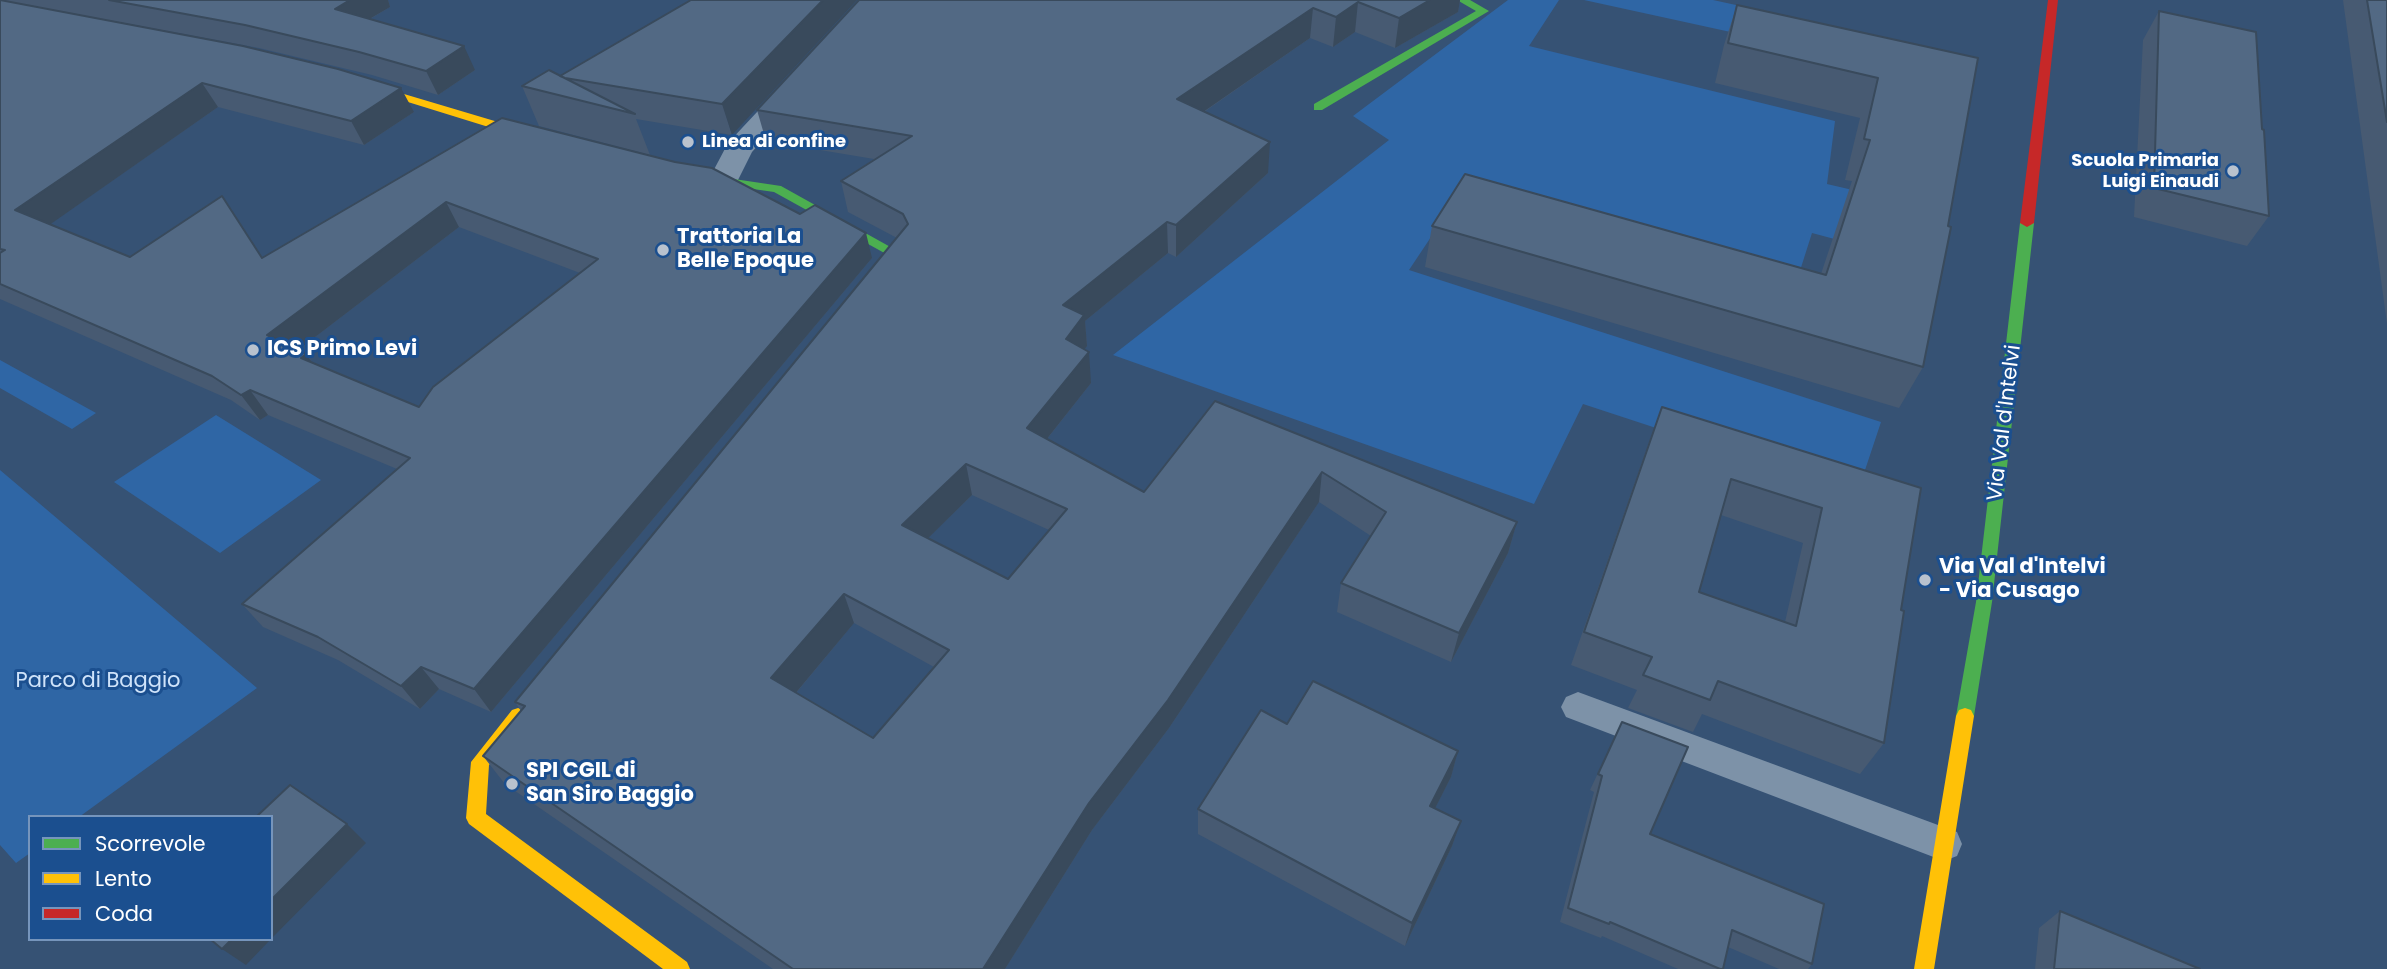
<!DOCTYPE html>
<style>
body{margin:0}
#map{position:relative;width:2387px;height:969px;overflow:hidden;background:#365274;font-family:Poppins,sans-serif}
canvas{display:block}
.legend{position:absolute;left:28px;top:815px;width:245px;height:126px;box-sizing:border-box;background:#1b4f8f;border:2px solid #7695bc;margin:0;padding:9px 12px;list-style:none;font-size:21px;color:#fff}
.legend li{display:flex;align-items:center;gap:14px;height:35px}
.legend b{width:35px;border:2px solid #7695bc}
</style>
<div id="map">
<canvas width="2387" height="969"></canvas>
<ul class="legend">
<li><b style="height:9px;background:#4caf50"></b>Scorrevole</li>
<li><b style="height:9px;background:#ffc107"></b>Lento</li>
<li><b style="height:9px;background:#c62828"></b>Coda</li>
</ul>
</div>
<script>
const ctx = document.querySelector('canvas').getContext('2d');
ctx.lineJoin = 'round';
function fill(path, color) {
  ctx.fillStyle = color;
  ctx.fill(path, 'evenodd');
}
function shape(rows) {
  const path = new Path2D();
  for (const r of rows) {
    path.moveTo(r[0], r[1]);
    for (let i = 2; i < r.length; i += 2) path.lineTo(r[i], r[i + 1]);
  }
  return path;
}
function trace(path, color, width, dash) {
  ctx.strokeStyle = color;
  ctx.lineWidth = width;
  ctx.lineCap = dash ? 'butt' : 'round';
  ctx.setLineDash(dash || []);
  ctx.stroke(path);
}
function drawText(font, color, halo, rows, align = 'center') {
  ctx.font = font + ' Poppins,sans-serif';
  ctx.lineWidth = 6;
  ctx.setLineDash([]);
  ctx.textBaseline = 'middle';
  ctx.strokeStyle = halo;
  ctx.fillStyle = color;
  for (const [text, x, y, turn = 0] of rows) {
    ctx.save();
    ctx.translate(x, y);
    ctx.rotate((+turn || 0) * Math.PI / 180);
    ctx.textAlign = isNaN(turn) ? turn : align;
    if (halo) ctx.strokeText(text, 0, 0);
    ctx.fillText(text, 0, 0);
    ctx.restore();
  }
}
const green = shape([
 [1508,0,1559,0,1529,46,1835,121,1827,184,1930,208,1913,260,1812,233,1790,302,1453,204,1409,270,1881,422,1857,494,1583,404,1534,504,1113,355,1389,140,1353,116],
 [1584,0,1713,0,1961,54,1955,81],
 [0,360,96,413,72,429,0,388],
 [216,415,321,480,220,553,114,482],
 [0,470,257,688,79,817,30,817,30,853,16,863,0,845]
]);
const lane = shape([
 [1578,692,1957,832,1962,844,1957,856,1944,861,1566,717,1561,707,1566,697,1578,692]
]);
const street = shape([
 [796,78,806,81,810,87,752,152,735,186,724,188,713,186,709,179,728,143,786,81,796,78]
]);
const fast = shape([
 [1457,0,1470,0,1489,11,1322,110,1314,110,1314,104,1476,11,1457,0],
 [687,172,781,186,903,254,874,290,864,290,862,287,864,284,888,255,774,192,683,179,681,176,687,172],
 [2027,219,2034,223,1992,602,1974,716,1971,722,1965,724,1959,722,1956,716,1976,602,2020,223,2027,219]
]);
const slow = shape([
 [357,80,545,136,547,139,545,142,537,142,353,85,351,83,357,80],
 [518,708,524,710,527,716,524,722,489,765,486,814,687,962,690,969,663,969,469,824,466,818,471,762,512,710,518,708],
 [1965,708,1971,710,1974,716,1934,969,1914,969,1956,716,1959,710,1965,708]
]);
const jam = shape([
 [2048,0,2058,0,2034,223,2027,227,2020,223,2048,0]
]);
const wall = shape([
 [0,0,414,112,364,145,218,107,50,224,130,257,239,221,262,258,502,118,872,258,491,712,439,689,420,709,338,660,263,627,242,604,397,469,268,415,260,420,231,400,0,299],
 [459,227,580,273,419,407,313,363,306,354,298,350],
 [0,0,388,0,390,7,370,19,475,70,438,95,372,75,259,48],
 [691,0,732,135,636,119,650,155,539,126,522,86,560,76],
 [859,0,1460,0,1458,12,1395,48,1355,32,1333,47,1310,38,1204,112,1268,173,1176,257,1168,253,1085,321,1087,346,1084,349,1091,383,1047,439,1144,492,1215,401,1517,522,1508,553,1451,662,1337,612,1341,583,1371,536,1319,502,1169,728,1092,830,1005,969,773,969,505,784,483,756,521,711,515,702,897,238,848,212,841,181,874,159,766,141,757,110],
 [972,495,1049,530,1008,579,928,538],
 [854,623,934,667,873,738,796,693],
 [2343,0,2387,0,2387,324],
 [1737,5,1978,58,1923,367,1899,408,1425,267,1432,226,1821,274,1852,181,1845,180,1860,118,1715,83,1724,45],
 [2159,11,2262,129,2269,216,2247,246,2134,217,2143,40],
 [1662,407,1921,488,1901,610,1884,743,1860,774,1702,714,1693,732,1628,708,1637,690,1571,665,1649,442],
 [1721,515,1803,543,1785,622,1699,592],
 [1622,722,1650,834,1812,964,1808,969,1779,969,1728,947,1723,969,1678,969,1602,936,1601,938,1560,922,1594,792,1590,790],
 [1287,724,1458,751,1451,777,1435,808,1461,821,1452,846,1405,946,1198,834,1198,809],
 [2060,911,2200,969,2035,969,2039,928]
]);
const shadedWall = shape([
 [350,0,388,0,390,7,347,32,335,9],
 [823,0,857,0,732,135,722,104],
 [1430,0,1460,0,1458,12,1395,48,1399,18],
 [1358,2,1355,32,1333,47,1336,17],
 [1313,8,1310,38,1177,130,1177,99],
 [464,46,475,70,438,95,426,71],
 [202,83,218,107,35,235,15,210],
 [401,88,414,112,364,145,351,121],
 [1270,142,1268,173,1176,257,1176,225],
 [446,202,459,227,285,360,267,335],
 [1167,222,1168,253,1085,321,1087,346,1069,370,1063,305],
 [866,233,872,258,491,712,474,689],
 [1089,352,1091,383,1031,459,1027,428],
 [306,354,323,378,301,358],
 [250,390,268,415,260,420,241,395],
 [966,464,972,495,910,556,902,525],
 [1322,472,1319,502,1169,728,1092,830,1005,969,983,969,1089,803],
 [1517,522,1508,553,1451,662,1459,633],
 [844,594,854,623,784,707,771,678],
 [421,667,439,689,420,709,401,686],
 [1458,751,1451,777,1423,832,1430,806],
 [1461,821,1452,846,1405,946,1412,923],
 [347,824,366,843,271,939,271,900],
 [232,939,271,939,246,965,222,949]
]);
const building = shape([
 [0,0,243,46,338,69,401,88,351,121,202,83,15,210,130,257,222,196,262,258,502,118,675,162,712,168,800,214,815,205,866,233,474,689,421,667,401,686,318,637,242,604,410,458,250,390,241,395,212,376,0,284,0,253,5,250,0,249,0,0],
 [446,202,598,259,433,387,419,407,301,358,306,354,267,335,446,202],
 [109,0,350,0,335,9,464,46,426,71,359,52,245,25,109,0],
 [691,0,823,0,722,104,565,78,560,76,691,0],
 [859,0,1430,0,1399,18,1358,2,1336,17,1313,8,1177,99,1270,142,1176,225,1167,222,1063,305,1084,315,1066,339,1089,352,1027,428,1144,492,1215,401,1517,522,1459,633,1341,583,1386,512,1322,472,1168,700,1089,803,983,969,793,969,483,756,525,706,515,702,908,224,903,214,841,181,912,136,757,110,859,0],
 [966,464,1067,509,1008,579,902,525,966,464],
 [844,594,949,650,873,738,771,678,844,594],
 [2367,0,2387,0,2387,122,2367,0],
 [1737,5,1978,58,1948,226,1951,227,1923,367,1432,226,1465,174,1826,275,1870,140,1864,139,1878,78,1728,43,1737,5],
 [2159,11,2256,32,2262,129,2264,130,2269,216,2154,188,2159,11],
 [549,70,635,114,522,86,549,70],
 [1662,407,1921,488,1901,610,1904,611,1884,743,1718,681,1710,700,1643,675,1652,657,1584,632,1662,407],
 [1731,479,1822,508,1796,626,1699,592,1731,479],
 [1313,681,1458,751,1430,806,1461,821,1412,923,1198,809,1261,710,1287,724,1313,681],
 [1622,722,1688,747,1650,834,1824,904,1812,964,1732,930,1723,969,1720,969,1610,922,1609,924,1568,908,1602,776,1598,774,1622,722],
 [290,785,347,824,271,900,271,817,256,817,290,785],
 [2060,911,2200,969,2054,969,2060,911],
 [210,939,232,939,222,949,210,939]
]);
const markers = [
 [688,142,7,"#b9c2ce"],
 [2233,171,7,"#b9c2ce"],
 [663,250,7,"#b9c2ce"],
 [253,350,7,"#b9c2ce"],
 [1925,580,7,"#b9c2ce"],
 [512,784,7,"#b9c2ce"]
];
const farPoinames = [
 ["Linea di confine",702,142],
 ["Scuola Primaria",2219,161,"right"],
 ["Luigi Einaudi",2219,182,"right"]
];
const poiNames = [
 ["Trattoria La",677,238],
 ["Belle Epoque",677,262],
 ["ICS Primo Levi",267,350],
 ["Via Val d'Intelvi",1939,568],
 ["- Via Cusago",1939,592],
 ["SPI CGIL di",526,772],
 ["San Siro Baggio",526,796]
];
const streetNames = [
 ["Via Val d'Intelvi",2005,423,-83]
];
const parkNames = [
 ["Parco di Baggio",98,682]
];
fill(green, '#2f66a5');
fill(lane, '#7d92a8');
fill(street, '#7d92a8');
fill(fast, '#4caf50');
fill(slow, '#ffc107');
fill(jam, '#c62828');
fill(wall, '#475a72');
fill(shadedWall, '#394a5c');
fill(building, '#526984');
trace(building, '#394a5c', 2);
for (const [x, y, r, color] of markers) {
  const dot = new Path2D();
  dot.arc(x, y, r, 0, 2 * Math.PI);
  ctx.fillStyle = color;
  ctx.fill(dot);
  trace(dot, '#1b4f8f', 2.5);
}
drawText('bold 18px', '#fff', '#1b4f8f', farPoinames, 'left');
drawText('bold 21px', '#fff', '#1b4f8f', poiNames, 'left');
drawText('21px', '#fff', '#1b4f8f', streetNames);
drawText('21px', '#cfe3fa', '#1b4f8f', parkNames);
</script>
